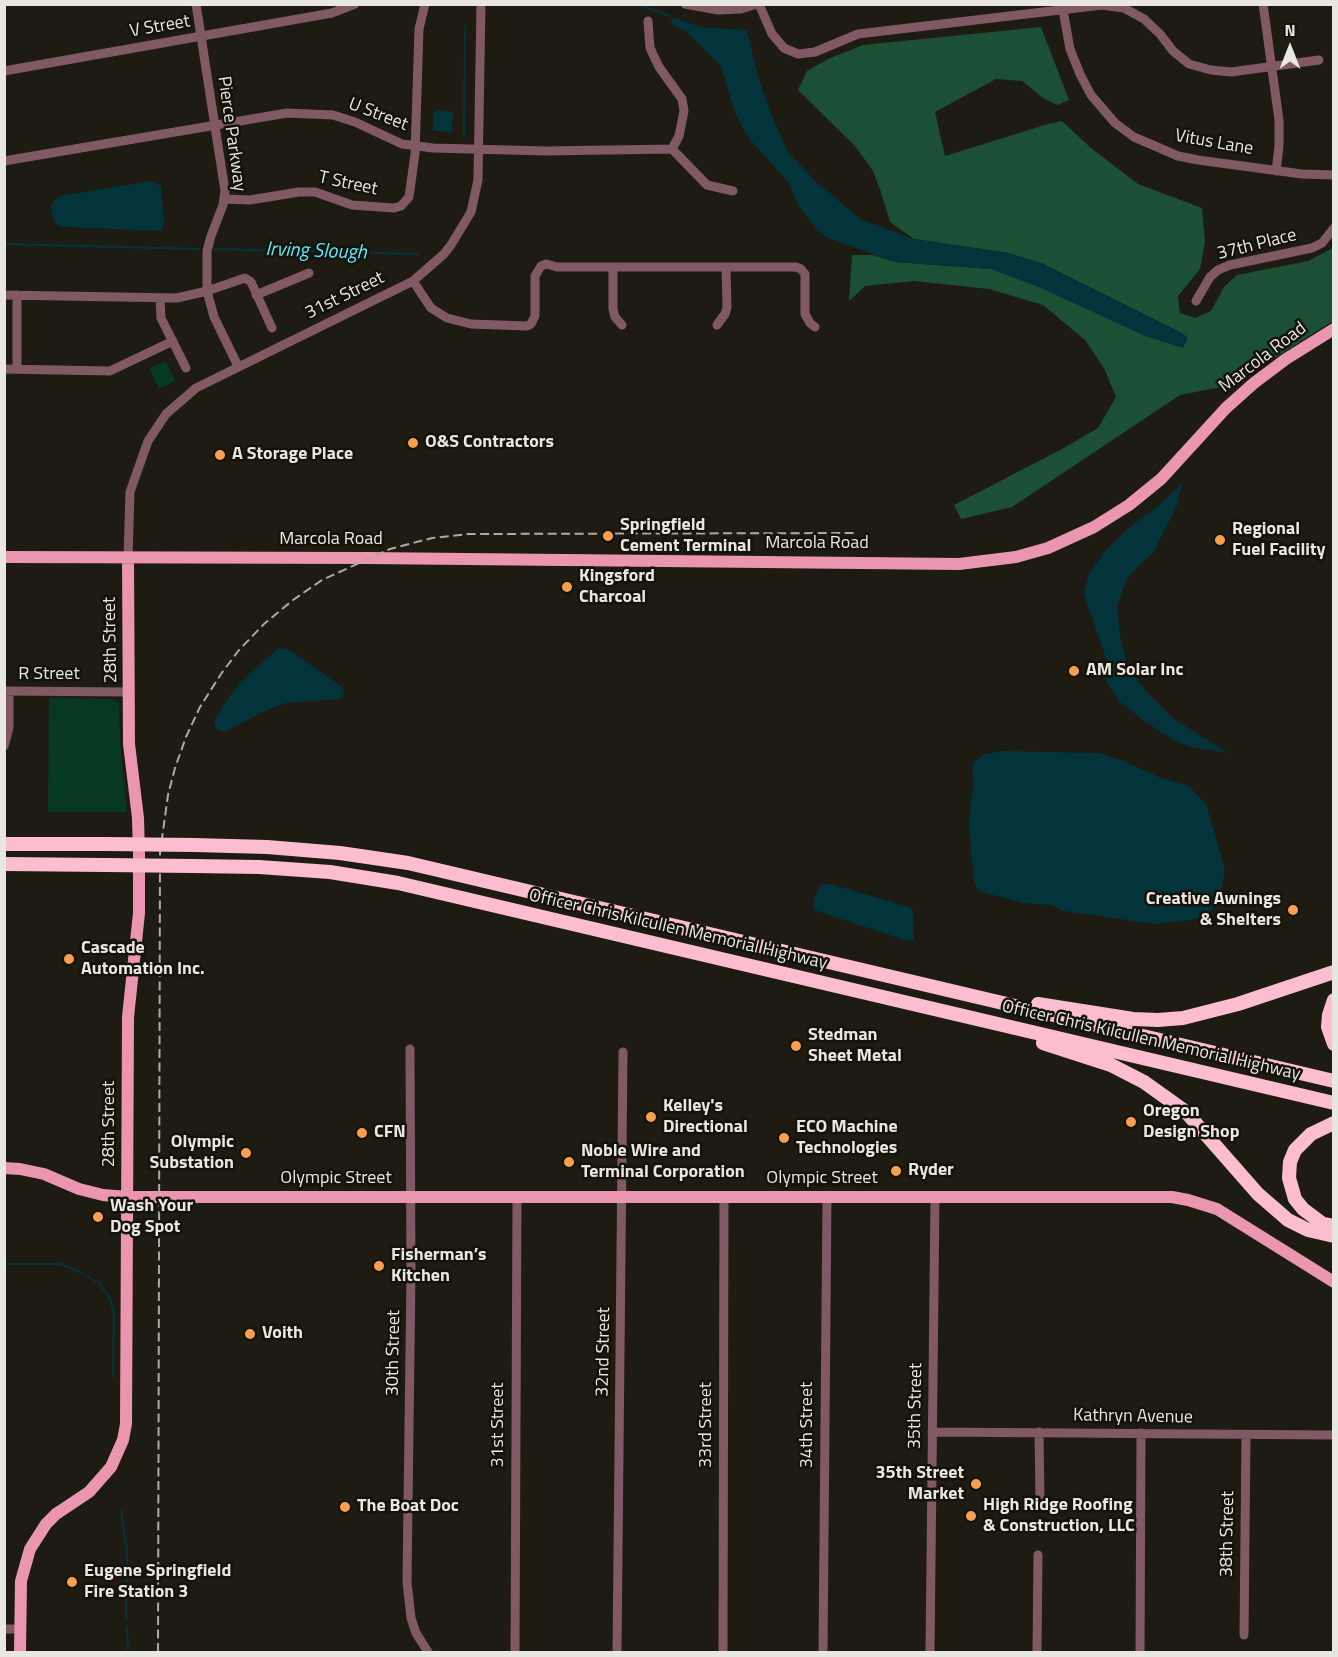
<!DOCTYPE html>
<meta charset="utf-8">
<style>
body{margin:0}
#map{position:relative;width:1338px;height:1657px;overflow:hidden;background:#1d1b12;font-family:"Titillium Web",sans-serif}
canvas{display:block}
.frame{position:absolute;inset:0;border:6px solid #e8e7e0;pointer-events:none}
.north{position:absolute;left:1260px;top:18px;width:60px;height:60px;-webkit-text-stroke:4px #141209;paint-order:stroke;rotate:0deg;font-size:16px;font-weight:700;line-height:24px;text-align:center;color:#e8e7e0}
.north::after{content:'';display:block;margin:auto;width:21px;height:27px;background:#e8e7e0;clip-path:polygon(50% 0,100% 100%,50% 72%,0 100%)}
</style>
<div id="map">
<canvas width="1338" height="1657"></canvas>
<div class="frame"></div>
<div class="north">N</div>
</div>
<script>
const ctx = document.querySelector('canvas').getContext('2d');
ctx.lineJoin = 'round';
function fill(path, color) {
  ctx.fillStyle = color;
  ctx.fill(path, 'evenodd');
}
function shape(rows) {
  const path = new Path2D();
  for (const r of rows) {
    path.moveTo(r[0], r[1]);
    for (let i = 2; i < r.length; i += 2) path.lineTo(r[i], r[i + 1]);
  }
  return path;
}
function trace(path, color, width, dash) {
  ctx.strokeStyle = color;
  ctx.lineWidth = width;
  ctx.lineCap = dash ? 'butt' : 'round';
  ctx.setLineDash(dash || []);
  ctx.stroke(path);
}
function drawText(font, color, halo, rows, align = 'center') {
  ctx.font = font + ' "Titillium Web",sans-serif';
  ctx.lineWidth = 5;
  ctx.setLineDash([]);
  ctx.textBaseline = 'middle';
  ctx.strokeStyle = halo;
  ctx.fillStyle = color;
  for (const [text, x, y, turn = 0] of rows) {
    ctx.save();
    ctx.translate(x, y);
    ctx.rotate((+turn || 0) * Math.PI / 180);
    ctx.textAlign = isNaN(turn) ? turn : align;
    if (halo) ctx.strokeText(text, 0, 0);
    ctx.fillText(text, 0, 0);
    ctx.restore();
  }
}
const green = shape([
 [166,361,175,381,159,389,149,368],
 [49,698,112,699,119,703,120,741,127,812,48,812]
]);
const forest = shape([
 [1041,27,1069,100,1057,105,1043,98,1022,81,996,79,935,112,945,156,1048,124,1062,121,1091,148,1138,184,1202,208,1205,242,1200,269,1178,296,1180,313,1195,318,1211,311,1224,287,1237,275,1308,261,1333,248,1333,321,1232,385,1180,395,1012,507,961,519,954,505,1062,449,1098,428,1116,397,1104,368,1085,340,1043,305,989,289,914,281,865,286,849,301,852,255,873,255,895,262,991,269,1188,338,1182,333,1043,264,1008,253,914,239,890,222,881,192,873,171,855,146,798,90,807,71,828,59,863,45]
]);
const water = shape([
 [674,18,701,27,747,30,757,73,771,114,788,152,817,183,862,220,914,239,1008,253,1043,264,1182,333,1188,338,1183,348,1145,336,1041,288,991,269,895,262,828,238,817,230,798,205,790,184,747,136,735,113,721,66,689,34,679,27,670,24],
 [437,110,453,112,452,132,433,131,433,113],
 [151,181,161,186,164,222,163,228,159,231,65,227,59,226,53,219,51,203,60,196],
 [1182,483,1177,506,1153,553,1133,571,1125,583,1117,607,1120,635,1128,668,1148,693,1174,719,1228,753,1191,747,1175,741,1147,723,1120,702,1106,681,1107,661,1084,594,1089,574,1104,552,1127,529,1162,503],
 [279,648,288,649,342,687,344,690,343,696,339,699,286,703,264,711,225,732,217,730,214,723,217,714,237,686,255,668],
 [1001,751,1099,753,1122,760,1161,778,1189,786,1206,804,1225,870,1219,901,1208,915,1192,920,1154,924,1064,911,1051,905,1023,903,979,891,974,882,969,825,973,786,972,765,983,755],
 [823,884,834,885,909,907,913,911,914,938,912,941,905,940,817,911,813,907,814,898,820,886]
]);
const stream = shape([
 [637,4,670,16],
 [464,137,465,26],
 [4,244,199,249],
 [214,249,418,254],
 [4,1264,60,1264,80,1272,99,1283,110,1298,114,1314,113,1377],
 [121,1511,127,1551,126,1619],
 [127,1627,128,1652]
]);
const minor = shape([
 [196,4,225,191,223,205,211,236,207,251,207,291,214,317,238,366],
 [685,4,718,10,741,9,757,4],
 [759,4,772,34,784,48,798,54,815,52,858,34,1102,5,1124,8,1144,19,1160,34,1173,51,1189,64,1211,70,1231,72,1319,60],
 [1263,4,1279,120,1279,146,1276,171],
 [1063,10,1070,49,1080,74,1091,95,1115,123,1134,137,1178,156,1198,160,1302,174,1334,175],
 [648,21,650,48,659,67,682,99,684,111,679,136,672,149],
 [4,71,332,13,355,4],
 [672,149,707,185,733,191],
 [4,161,287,113,333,115,355,122,402,144,433,148,546,151,672,149],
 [225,199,250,200,299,192,315,192,352,205,394,208,401,206,409,197,415,154,419,29,425,4],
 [613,267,613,309,615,317,622,325],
 [413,281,431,308,447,318,471,324,527,326,531,324,535,316,535,276,541,266,546,264,557,267,796,267,801,269,805,274,805,314,810,323,815,327],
 [4,295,177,298,207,291,245,278,251,282,272,328],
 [17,295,17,369],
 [256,295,309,273],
 [160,298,161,318,186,368],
 [1196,301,1210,277,1218,270,1230,265,1312,248,1322,243,1334,228],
 [717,325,725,314,727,307,726,268],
 [4,369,110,371,173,341],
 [128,558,130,492,148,441,166,414,196,388,413,281,444,254,451,245,471,212,478,180,481,4],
 [4,691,130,692],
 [4,746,9,728,9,692],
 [410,1049,411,1274,407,1582,411,1618,416,1633,428,1652],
 [932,1432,1334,1435],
 [1039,1432,1040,1499],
 [4,1629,20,1629],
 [1244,1635,1246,1435],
 [515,1652,517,1197],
 [617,1652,623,1052],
 [723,1652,724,1197],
 [823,1652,827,1197],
 [930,1652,935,1197],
 [1037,1652,1038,1555],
 [1140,1652,1141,1433]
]);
const major = shape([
 [4,557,366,558,959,564,1016,557,1048,548,1094,527,1129,505,1161,479,1226,408,1254,383,1286,359,1334,329],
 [4,1168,20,1169,44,1174,79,1189,103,1195,128,1197,1172,1197,1188,1200,1217,1209,1334,1282],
 [20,1652,21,1581,30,1549,46,1524,56,1514,89,1492,111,1467,123,1440,126,1424,128,1017,139,913,139,854,138,818,129,744,128,558]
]);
const highway = shape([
 [4,844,106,844],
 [194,845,267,847,340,853,408,863,1334,1081],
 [4,864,106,865],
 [192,866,259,867,330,872,398,883,1334,1103],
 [1334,1000,1329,1015,1328,1027,1334,1044],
 [1038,1004,1133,1019,1158,1020,1183,1018,1238,1004,1334,972],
 [1043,1043,1111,1065,1144,1082,1186,1112,1258,1194,1288,1220,1308,1230,1334,1236],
 [1334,1123,1311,1134,1295,1150,1290,1162,1289,1178,1295,1199,1303,1209,1323,1224,1334,1226]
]);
const rail = shape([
 [158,1652,160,853,168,795,175,768,186,737,200,707,221,674,239,650,264,624,293,600,322,580,390,549,432,538,468,534,856,533]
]);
const highwayBridge = shape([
 [106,844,194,845],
 [106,865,192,866]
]);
const markers = [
 [413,443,6,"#f99f4d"],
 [220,455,6,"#f99f4d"],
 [608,536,6,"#f99f4d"],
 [1220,540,6,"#f99f4d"],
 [567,587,6,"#f99f4d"],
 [1074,671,6,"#f99f4d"],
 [1293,910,6,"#f99f4d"],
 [69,959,6,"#f99f4d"],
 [796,1046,6,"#f99f4d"],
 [651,1117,6,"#f99f4d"],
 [1131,1122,6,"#f99f4d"],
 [362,1133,6,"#f99f4d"],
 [784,1138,6,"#f99f4d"],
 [246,1153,6,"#f99f4d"],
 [569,1162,6,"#f99f4d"],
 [896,1171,6,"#f99f4d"],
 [98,1217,6,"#f99f4d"],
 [379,1266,6,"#f99f4d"],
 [250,1334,6,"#f99f4d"],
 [976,1484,6,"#f99f4d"],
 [345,1507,6,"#f99f4d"],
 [971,1516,6,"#f99f4d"],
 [72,1582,6,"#f99f4d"]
];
const streetNames = [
 ["V Street",160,27,-10],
 ["U Street",378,115,21],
 ["Pierce Parkway",231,134,82],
 ["Vitus Lane",1214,143,10],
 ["T Street",348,184,12],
 ["37th Place",1257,245,-14],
 ["31st Street",345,296,-26],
 ["Marcola Road",1263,358,-37],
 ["Marcola Road",331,540],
 ["Marcola Road",817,544],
 ["28th Street",111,640,-91],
 ["R Street",49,675],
 ["Officer Chris Kilcullen Memorial Highway",678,930,13],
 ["Officer Chris Kilcullen Memorial Highway",1151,1041,13],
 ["28th Street",110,1124,-90],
 ["Olympic Street",336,1179],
 ["Olympic Street",822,1179],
 ["32nd Street",604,1352,-89],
 ["30th Street",394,1353,-89],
 ["35th Street",916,1406,-89],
 ["Kathryn Avenue",1133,1417,1],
 ["31st Street",499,1425,-90],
 ["33rd Street",707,1425,-90],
 ["34th Street",808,1425,-90],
 ["38th Street",1228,1534,-89]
];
const poiNames = [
 ["O&S Contractors",425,443],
 ["A Storage Place",232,455],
 ["Springfield",620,526],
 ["Cement Terminal",620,547],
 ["Regional",1232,530],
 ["Fuel Facility",1232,551],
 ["Kingsford",579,577],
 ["Charcoal",579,598],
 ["AM Solar Inc",1086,671],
 ["Creative Awnings",1281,900,"right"],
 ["& Shelters",1281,921,"right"],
 ["Cascade",81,949],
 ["Automation Inc.",81,970],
 ["Stedman",808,1036],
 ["Sheet Metal",808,1057],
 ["Kelley's",663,1107],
 ["Directional",663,1128],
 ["Oregon",1143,1112],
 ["Design Shop",1143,1133],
 ["ECO Machine",796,1128],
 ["Technologies",796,1149],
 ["CFN",374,1133],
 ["Olympic",234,1143,"right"],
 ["Substation",234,1164,"right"],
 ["Noble Wire and",581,1152],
 ["Terminal Corporation",581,1173],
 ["Ryder",908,1171],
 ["Wash Your",110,1207],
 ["Dog Spot",110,1228],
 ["Fisherman’s",391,1256],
 ["Kitchen",391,1277],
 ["Voith",262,1334],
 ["35th Street",964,1474,"right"],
 ["Market",964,1495,"right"],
 ["High Ridge Roofing",983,1506],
 ["& Construction, LLC",983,1527],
 ["The Boat Doc",357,1507],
 ["Eugene Springfield",84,1572],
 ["Fire Station 3",84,1593]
];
const waterNames = [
 ["Irving Slough",316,252,2]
];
fill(green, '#073820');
fill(forest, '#1c5034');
fill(water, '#03343b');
trace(stream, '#03343b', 2);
trace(minor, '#815963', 9);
trace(major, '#ea96ae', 12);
trace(highway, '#fcbece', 14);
trace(rail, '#acaba3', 2, [9, 4.5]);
trace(highwayBridge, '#fcbece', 14);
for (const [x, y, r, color] of markers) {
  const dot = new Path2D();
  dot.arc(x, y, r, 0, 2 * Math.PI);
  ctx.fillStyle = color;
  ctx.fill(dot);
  trace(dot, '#141209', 2);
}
drawText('18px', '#e8e7e0', '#141209', streetNames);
drawText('bold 18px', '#e8e7e0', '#141209', poiNames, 'left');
drawText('italic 20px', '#5deafe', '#141209', waterNames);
</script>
